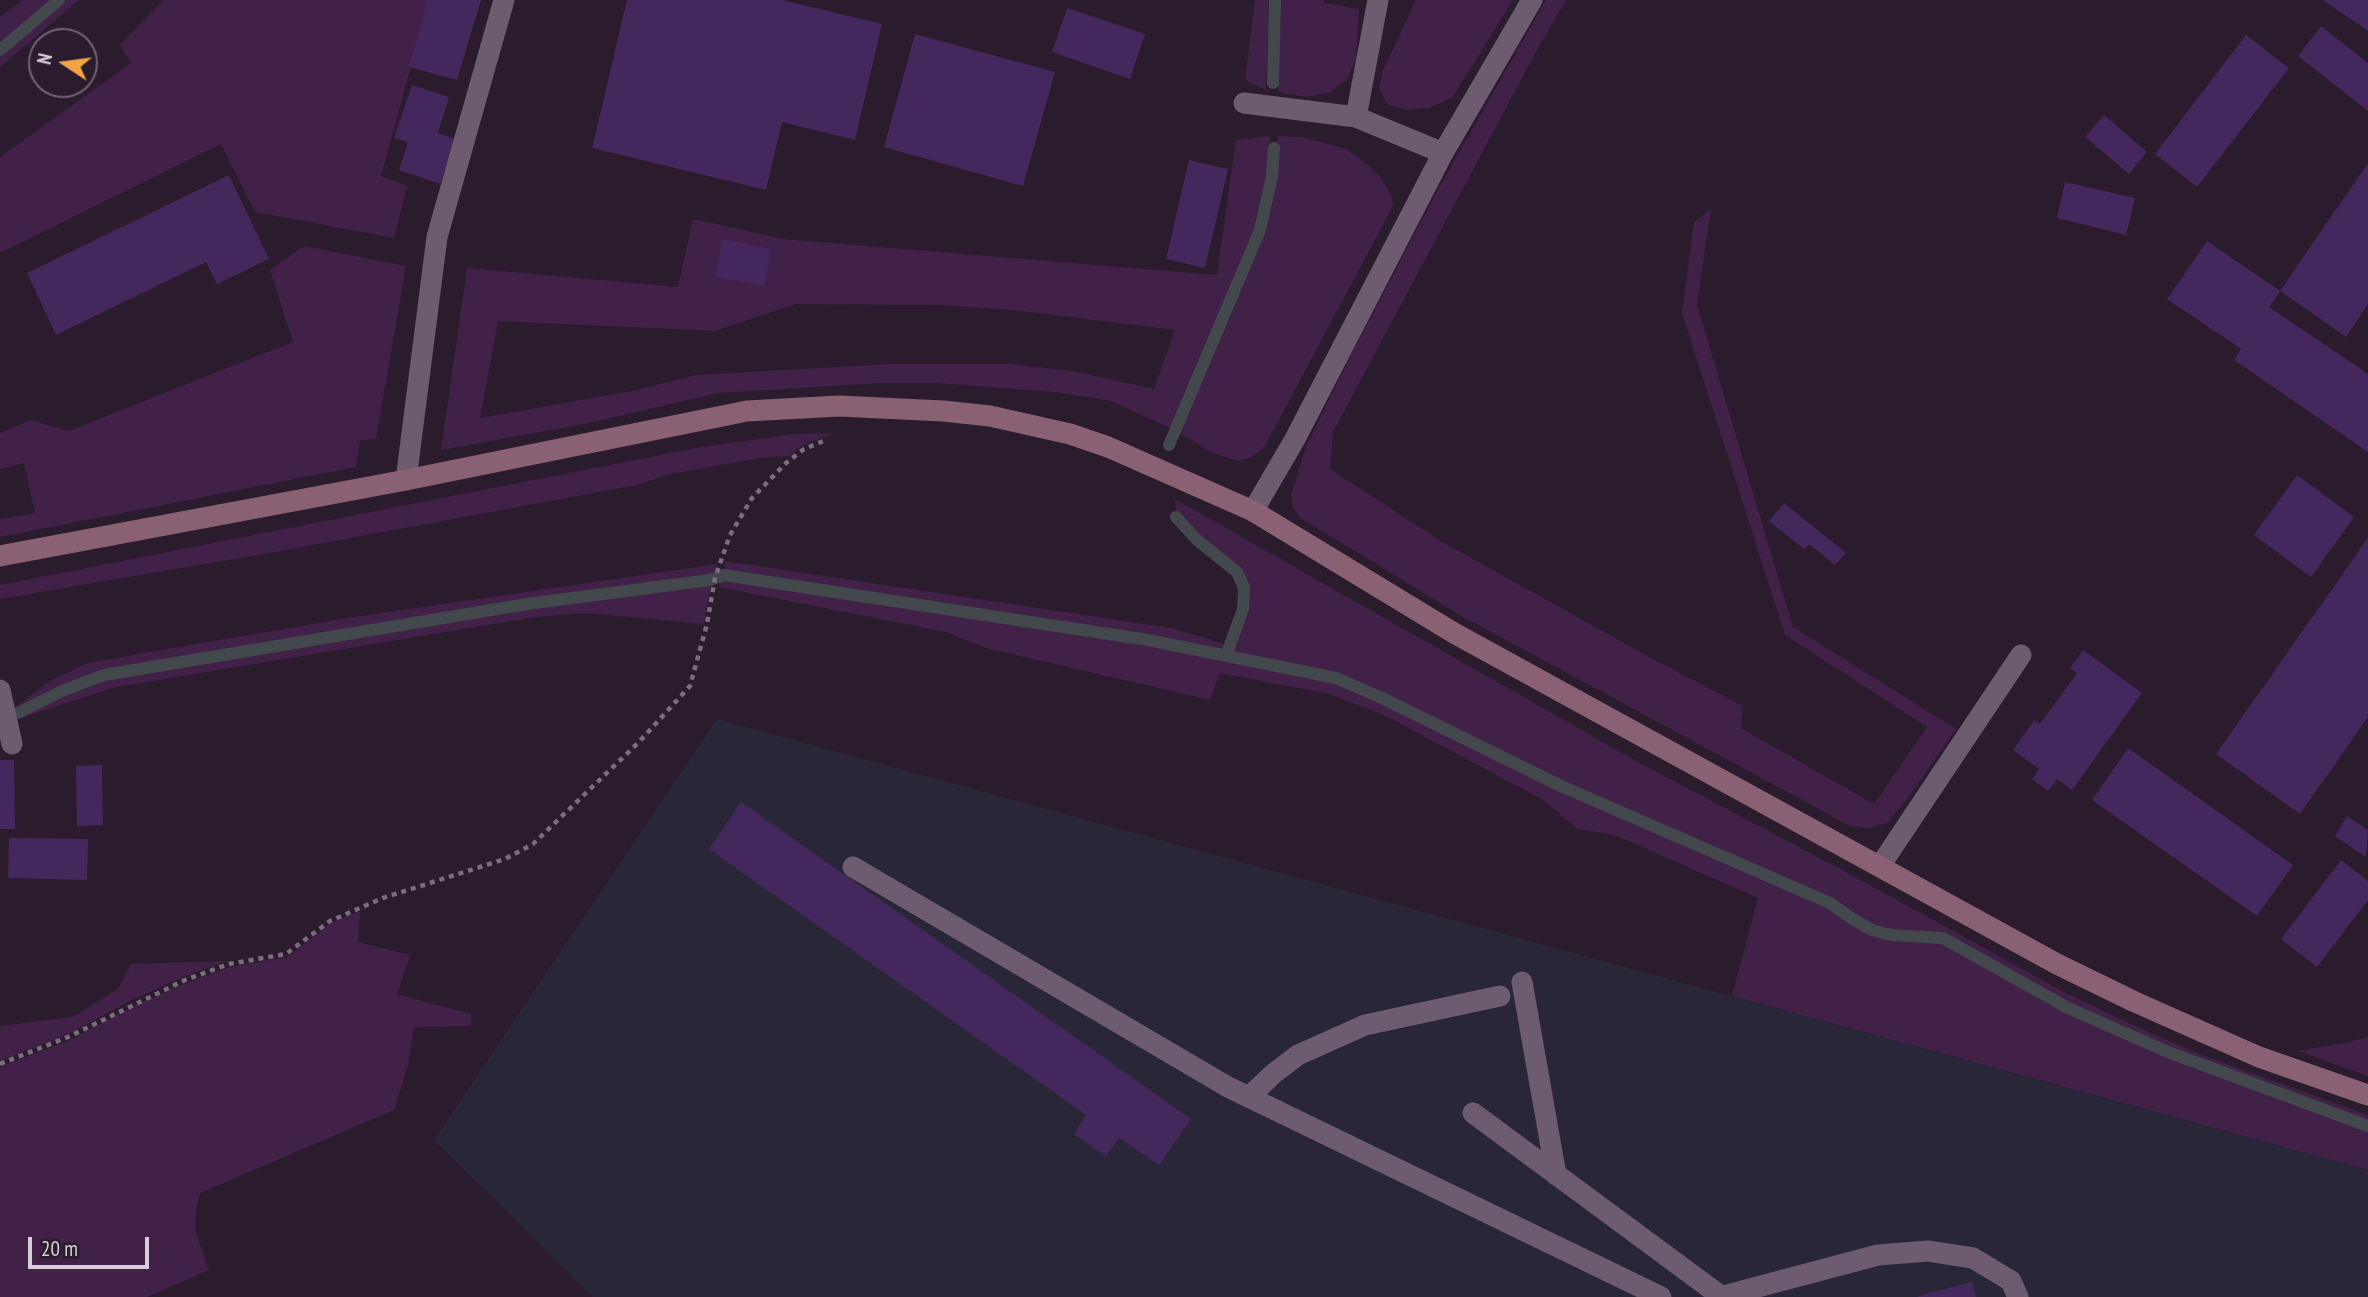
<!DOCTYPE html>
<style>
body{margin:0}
#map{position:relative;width:2368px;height:1297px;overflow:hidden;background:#2a1c2d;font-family:"PT Sans Narrow",sans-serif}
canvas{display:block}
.north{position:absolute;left:28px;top:28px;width:70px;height:70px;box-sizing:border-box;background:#2a1c2d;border:2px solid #706372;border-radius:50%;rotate:283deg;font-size:19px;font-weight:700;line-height:28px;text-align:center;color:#d8ced9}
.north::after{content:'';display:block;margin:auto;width:24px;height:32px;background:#f3a443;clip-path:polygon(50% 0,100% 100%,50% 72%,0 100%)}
.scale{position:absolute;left:28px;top:1237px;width:121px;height:32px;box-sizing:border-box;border:4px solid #d8ced9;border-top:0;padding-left:9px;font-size:21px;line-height:24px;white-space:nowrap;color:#d8ced9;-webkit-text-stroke:5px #2a1c2d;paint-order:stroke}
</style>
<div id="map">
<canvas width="2368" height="1297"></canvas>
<div class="north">N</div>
<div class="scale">20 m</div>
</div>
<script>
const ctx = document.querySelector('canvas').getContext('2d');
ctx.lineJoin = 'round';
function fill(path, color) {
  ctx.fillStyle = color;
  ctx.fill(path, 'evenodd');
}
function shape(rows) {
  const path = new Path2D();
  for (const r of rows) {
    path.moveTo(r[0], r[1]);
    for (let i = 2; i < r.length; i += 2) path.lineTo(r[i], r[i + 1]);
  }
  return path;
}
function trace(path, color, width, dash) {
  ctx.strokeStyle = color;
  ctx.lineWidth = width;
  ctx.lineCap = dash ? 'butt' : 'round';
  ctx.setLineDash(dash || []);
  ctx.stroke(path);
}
const industrial = shape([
 [717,719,2368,1170,2368,1297,593,1297,434,1140]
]);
const green = shape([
 [22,0,55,0,0,46,0,17],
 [67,0,79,0,0,67,0,57],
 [163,0,429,0,381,176,407,186,394,238,255,212,221,144,0,253,0,157,131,63,120,45],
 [1255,0,1269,0,1266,90,1245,80],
 [1280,0,1324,0,1324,3,1359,9,1356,59,1347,80,1328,93,1307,97,1278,92],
 [1416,0,1513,0,1452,98,1429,108,1406,110,1387,104,1379,88,1383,70],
 [1546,0,1566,0,1538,48,1333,432,1330,469,1441,541,1655,660,1743,706,1741,728,1874,804,1927,727,1785,635,1682,313,1694,222,1711,209,1697,305,1793,627,1956,729,1903,805,1887,823,1869,828,1850,826,1460,615,1299,517,1293,507,1291,495,1306,447,1348,361,1436,193],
 [1270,136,1270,177,1257,230,1172,429,1111,401,1055,392,937,383,882,383,718,393,589,423,441,450,467,268,678,287,693,219,783,239,1217,275,1236,140],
 [796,304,941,305,1022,311,1175,330,1154,389,1072,371,1010,364,890,364,696,375,632,391,480,418,498,321,715,331],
 [1277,136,1303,137,1346,149,1366,163,1381,178,1391,194,1393,206,1265,446,1252,457,1239,461,1212,453,1177,431,1263,231,1276,177],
 [304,246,406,266,376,439,360,440,356,467,0,537,0,519,35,513,24,463,0,469,0,433,30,420,69,431,293,342,270,270],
 [835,433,801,446,790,456,760,458,671,474,637,485,264,554,0,599,0,585,701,447,795,434],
 [1175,499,1638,762,1846,872,2066,993,2148,1032,2207,1057,2368,1115,2368,1122,2170,1049,2069,1005,1945,936,1916,936,1888,932,1870,926,1831,900,1558,781,1379,693,1338,676,1231,653,1246,610,1247,584,1237,566,1197,536,1176,514],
 [725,561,1171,628,1225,644,1221,651,1148,635,727,571,724,566],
 [717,564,714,577,526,602,341,630,103,672,57,687,13,709,48,682,87,663,347,618],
 [726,578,911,606,1227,659,1336,681,1379,699,1559,790,1831,905,1871,931,1917,941,1943,940,2067,1009,2168,1056,2368,1128,2368,1170,1732,996,1758,898,1615,835,1577,829,1545,801,1386,716,1330,694,1220,673,1210,700,986,648,946,632,719,587,720,582],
 [711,583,704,624,585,613,536,617,112,688,12,721,64,693,108,676,530,607],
 [360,911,358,942,410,955,397,994,471,1014,471,1026,414,1027,408,1066,394,1110,200,1193,196,1210,195,1230,209,1270,147,1297,0,1297,0,1067,70,1040,136,1005,186,983,230,967,287,957,331,923],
 [228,961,183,977,134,999,67,1035,0,1061,0,1026,72,1017,118,989,131,964],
 [2368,1037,2368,1076,2298,1051,2349,1042]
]);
const stream = shape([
 [0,50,59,0],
 [1273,83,1275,0],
 [1169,445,1260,230,1272,176,1274,148],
 [1176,517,1196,539,1237,572,1244,588,1243,609,1226,656],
 [18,713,62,691,104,675,527,604,710,580,724,575,1148,640,1336,678,1380,697,1561,786,1830,903,1854,920,1872,930,1891,935,1943,938,2068,1008,2168,1052,2368,1126]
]);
const building = shape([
 [428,0,481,0,457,80,409,67],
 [627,0,782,0,882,24,855,140,782,122,766,190,592,148],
 [2323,0,2368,0,2368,31],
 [1067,8,1145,34,1130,79,1052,52],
 [2321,26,2368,63,2368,111,2298,56],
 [915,34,1055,72,1023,186,884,147],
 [2246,35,2289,68,2197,187,2155,154],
 [412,85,449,97,438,133,455,139,440,184,399,170,408,142,394,138],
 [2104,115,2147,152,2129,174,2085,137],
 [1189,160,1228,169,1205,268,1166,259],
 [2368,163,2368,304,2346,337,2280,291],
 [229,175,269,259,217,284,206,262,56,335,27,273],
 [2065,182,2135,198,2126,235,2057,218],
 [722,239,771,249,765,286,715,277],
 [2207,241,2280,291,2269,307,2368,374,2368,452,2234,360,2241,349,2167,299],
 [2297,475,2354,517,2311,577,2254,535],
 [1784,503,1846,553,1835,565,1809,544,1804,549,1769,521],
 [2368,538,2368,717,2300,814,2216,754],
 [2083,650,2142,693,2072,790,2057,779,2048,791,2032,779,2039,769,2013,750,2034,720,2040,724,2077,673,2070,668],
 [2128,748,2293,865,2257,916,2092,800],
 [0,760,14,760,15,829,0,829],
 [102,765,103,825,77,826,76,766],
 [741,802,1191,1119,1159,1165,1119,1138,1106,1156,1074,1134,1086,1115,709,849],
 [2347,816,2368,830,2366,857,2335,836],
 [9,838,88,839,87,880,8,878],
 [2341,860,2368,881,2368,900,2317,967,2281,939],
 [1972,1282,1976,1297,1918,1297,1918,1296]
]);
const path = shape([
 [0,1064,68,1037,185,980,229,964,286,954,330,921,383,898,505,859,533,844,639,742,690,686,707,624,715,578,730,535,752,498,786,463,804,449,826,440]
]);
const lane = shape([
 [1244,103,1356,117,1443,153],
 [1356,117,1378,0],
 [406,480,437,237,504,0],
 [0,690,12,744],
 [1880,866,2021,655],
 [853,867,1228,1087,1661,1297],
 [1522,982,1556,1175],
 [1249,1097,1273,1074,1298,1055,1365,1025,1500,996],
 [1473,1113,1722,1297],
 [1720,1297,1878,1255,1928,1251,1973,1258,2011,1281,2018,1297]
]);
const street = shape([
 [1253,511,1295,439,1443,153,1532,0]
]);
const secondary = shape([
 [0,556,406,480,747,411,839,406,943,411,990,416,1070,434,1108,447,1253,511,1454,633,2057,964,2135,1002,2259,1057,2368,1095]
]);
fill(industrial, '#292737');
fill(green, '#412148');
trace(stream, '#43484c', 12);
fill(building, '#44275d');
trace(path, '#7a6e7c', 4.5, [5, 5]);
trace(lane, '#6d5c70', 21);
trace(street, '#6d5c70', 21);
trace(secondary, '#896173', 21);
</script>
